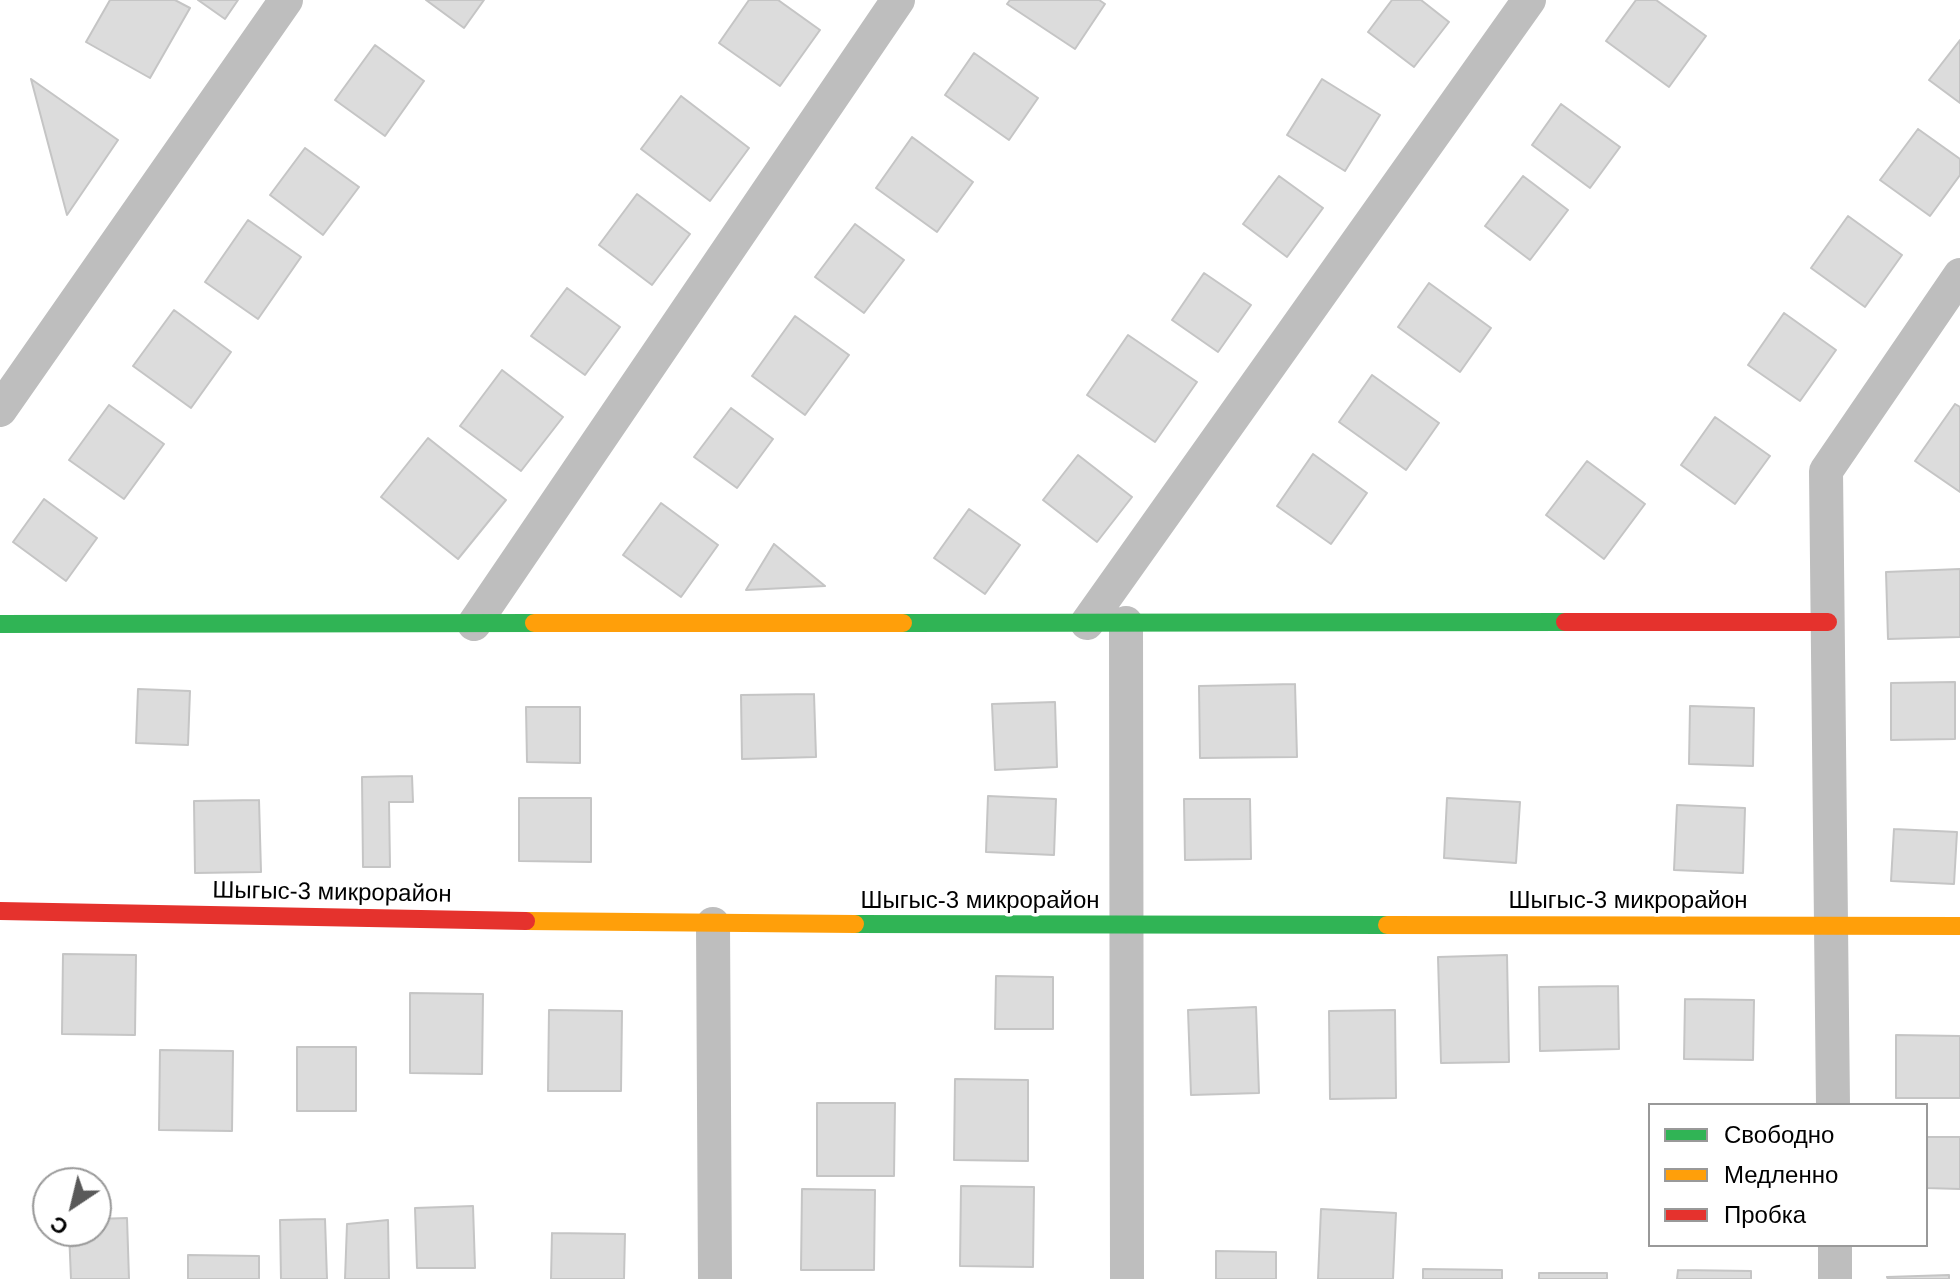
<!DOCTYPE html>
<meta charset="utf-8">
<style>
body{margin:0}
#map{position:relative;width:1960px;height:1279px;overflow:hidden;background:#fff;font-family:Helvetica,sans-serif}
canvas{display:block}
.legend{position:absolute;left:1648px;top:1103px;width:280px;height:144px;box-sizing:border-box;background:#fff;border:2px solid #999;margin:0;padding:10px 14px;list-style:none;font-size:24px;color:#000}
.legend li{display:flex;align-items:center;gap:16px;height:40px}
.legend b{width:40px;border:2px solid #999}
.north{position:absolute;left:32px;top:1167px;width:80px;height:80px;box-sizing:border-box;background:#fff;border:2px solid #999;border-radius:50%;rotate:215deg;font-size:22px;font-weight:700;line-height:32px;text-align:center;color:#000}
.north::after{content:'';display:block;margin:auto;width:28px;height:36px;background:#595959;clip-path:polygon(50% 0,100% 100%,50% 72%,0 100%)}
</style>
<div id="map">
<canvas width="1960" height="1279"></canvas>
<ul class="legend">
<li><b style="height:10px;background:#30b455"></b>Свободно</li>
<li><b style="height:10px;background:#ff9f0a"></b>Медленно</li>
<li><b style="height:10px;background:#e5322d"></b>Пробка</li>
</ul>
<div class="north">С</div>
</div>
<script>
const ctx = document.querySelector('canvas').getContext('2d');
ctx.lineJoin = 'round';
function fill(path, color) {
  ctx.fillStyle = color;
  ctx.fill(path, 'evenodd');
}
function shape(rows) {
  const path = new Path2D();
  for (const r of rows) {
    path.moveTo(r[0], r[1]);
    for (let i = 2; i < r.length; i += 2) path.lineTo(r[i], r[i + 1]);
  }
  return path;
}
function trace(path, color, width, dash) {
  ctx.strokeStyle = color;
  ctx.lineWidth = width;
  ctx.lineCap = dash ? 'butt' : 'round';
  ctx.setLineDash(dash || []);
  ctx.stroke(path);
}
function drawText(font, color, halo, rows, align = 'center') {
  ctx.font = font + ' Helvetica,sans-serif';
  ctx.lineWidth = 7;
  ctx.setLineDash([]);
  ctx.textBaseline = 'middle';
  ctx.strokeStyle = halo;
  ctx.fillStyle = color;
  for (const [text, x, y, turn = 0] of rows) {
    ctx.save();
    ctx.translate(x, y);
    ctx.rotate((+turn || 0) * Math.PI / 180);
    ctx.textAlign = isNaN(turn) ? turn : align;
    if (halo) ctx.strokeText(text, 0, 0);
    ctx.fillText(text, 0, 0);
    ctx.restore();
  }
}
const building = shape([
 [110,0,175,0,190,8,150,78,86,42,110,0],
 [198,0,238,0,225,19,198,0],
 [426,0,484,0,464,28,426,0],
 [749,0,778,0,820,30,780,86,719,43,749,0],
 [1010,0,1099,0,1105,4,1075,49,1007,4,1010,0],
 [1392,0,1421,0,1449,22,1414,67,1368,32,1392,0],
 [1636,0,1656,0,1706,36,1669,87,1606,41,1636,0],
 [1960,40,1960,103,1929,80,1960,40],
 [375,45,424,81,385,136,335,100,375,45],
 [974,53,1038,98,1009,140,945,95,974,53],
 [31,79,118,140,67,215,31,79],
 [1322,79,1380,115,1345,171,1287,135,1322,79],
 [681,96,749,148,710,201,641,149,681,96],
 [1561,104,1620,147,1590,188,1532,145,1561,104],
 [1918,129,1960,159,1960,175,1930,216,1880,180,1918,129],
 [912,137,973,182,937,232,876,188,912,137],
 [305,148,359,187,323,235,270,195,305,148],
 [1279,176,1323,208,1287,257,1243,224,1279,176],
 [1523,176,1568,210,1530,260,1485,226,1523,176],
 [637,194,690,234,652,285,599,245,637,194],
 [1848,216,1902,255,1865,307,1811,268,1848,216],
 [248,220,301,257,258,319,205,282,248,220],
 [855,224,904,260,864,313,815,277,855,224],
 [1204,273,1251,305,1218,352,1172,320,1204,273],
 [1429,283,1491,328,1460,372,1398,327,1429,283],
 [567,288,620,327,585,375,531,336,567,288],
 [174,310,231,352,191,408,133,366,174,310],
 [1784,313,1836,350,1800,401,1748,365,1784,313],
 [795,316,849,355,805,415,752,376,795,316],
 [1128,335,1197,382,1155,442,1087,395,1128,335],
 [502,370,563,417,521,471,460,426,502,370],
 [1372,375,1439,423,1406,470,1339,422,1372,375],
 [1955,404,1960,407,1960,492,1915,461,1955,404],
 [109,405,164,444,124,499,69,460,109,405],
 [731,408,773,439,737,488,694,457,731,408],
 [1715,417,1770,456,1735,504,1681,465,1715,417],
 [428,438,506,500,458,559,381,497,428,438],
 [1313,454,1367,493,1331,544,1277,506,1313,454],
 [1078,455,1132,497,1097,542,1043,500,1078,455],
 [1587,461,1645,504,1604,559,1546,515,1587,461],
 [44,499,97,538,66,581,13,542,44,499],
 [661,503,718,545,681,597,623,555,661,503],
 [969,509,1020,545,985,594,934,558,969,509],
 [774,544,825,586,746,590,774,544],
 [1960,569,1960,637,1888,639,1886,572,1960,569],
 [1955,682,1955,739,1891,740,1891,683,1955,682],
 [1295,684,1297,757,1200,758,1199,686,1295,684],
 [138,689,190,691,188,745,136,743,138,689],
 [814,694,816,757,742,759,741,695,814,694],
 [1055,702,1057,767,995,770,992,704,1055,702],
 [1690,706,1754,708,1753,766,1689,764,1690,706],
 [526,707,580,707,580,763,527,762,526,707],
 [412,776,413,802,389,802,390,867,363,867,362,777,412,776],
 [988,796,1056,799,1054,855,986,852,988,796],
 [519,798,591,798,591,862,519,861,519,798],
 [1447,798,1520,802,1516,863,1444,858,1447,798],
 [1184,799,1250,799,1251,859,1185,860,1184,799],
 [259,800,261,872,195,873,194,801,259,800],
 [1677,805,1745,808,1743,873,1674,870,1677,805],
 [1894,829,1957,832,1954,884,1891,881,1894,829],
 [63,954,136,955,135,1035,62,1034,63,954],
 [1507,955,1509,1062,1441,1063,1438,957,1507,955],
 [996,976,1053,977,1053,1029,995,1029,996,976],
 [1618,986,1619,1049,1540,1051,1539,987,1618,986],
 [410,993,483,994,482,1074,410,1073,410,993],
 [1685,999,1754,1000,1753,1060,1684,1059,1685,999],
 [1256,1007,1259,1093,1191,1095,1188,1010,1256,1007],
 [549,1010,622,1011,621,1091,548,1091,549,1010],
 [1395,1010,1396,1098,1330,1099,1329,1011,1395,1010],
 [1896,1035,1960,1036,1960,1098,1896,1098,1896,1035],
 [297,1047,356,1047,356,1111,297,1111,297,1047],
 [160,1050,233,1051,232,1131,159,1130,160,1050],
 [955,1079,1028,1080,1028,1161,954,1160,955,1079],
 [817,1103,895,1103,894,1176,817,1176,817,1103],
 [1926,1137,1960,1137,1960,1189,1926,1188,1926,1137],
 [961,1186,1034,1187,1033,1267,960,1266,961,1186],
 [802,1189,875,1190,874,1270,801,1270,802,1189],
 [473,1206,475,1268,417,1268,415,1208,473,1206],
 [1321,1209,1396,1213,1393,1279,1318,1279,1321,1209],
 [127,1218,129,1279,71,1279,69,1231,96,1231,96,1219,127,1218],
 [325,1219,327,1279,281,1279,280,1220,325,1219],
 [388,1220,389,1279,345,1279,347,1224,388,1220],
 [552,1233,625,1234,624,1279,551,1279,552,1233],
 [1216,1251,1276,1252,1276,1279,1216,1279,1216,1251],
 [188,1255,259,1256,259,1279,188,1279,188,1255],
 [1423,1269,1502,1270,1502,1279,1423,1279,1423,1269],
 [1678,1270,1751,1271,1751,1279,1677,1279,1678,1270],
 [1539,1273,1607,1273,1607,1279,1539,1279,1539,1273],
 [1949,1275,1949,1279,1888,1279,1887,1277,1949,1275]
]);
const street = shape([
 [0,410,286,0],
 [1087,623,1529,0],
 [1126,623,1127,1279],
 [474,624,898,0],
 [713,924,715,1279],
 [1833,1105,1826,471,1960,275],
 [1835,1245,1835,1279]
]);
const fast = shape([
 [903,623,1565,622],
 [0,624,534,623],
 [855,924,1387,925]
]);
const slow = shape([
 [534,623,903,623],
 [526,921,855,924],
 [1387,925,1960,926]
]);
const jam = shape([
 [1565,622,1828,622],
 [0,911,526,921]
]);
const streetNames = [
 ["Шыгыс-3 микрорайон",332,893,1],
 ["Шыгыс-3 микрорайон",980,901],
 ["Шыгыс-3 микрорайон",1628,901]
];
fill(building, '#dcdcdc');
trace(building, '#c5c5c5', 2);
trace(street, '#bebebe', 34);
trace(fast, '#30b455', 18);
trace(slow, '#ff9f0a', 18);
trace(jam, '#e5322d', 18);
drawText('24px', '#000', '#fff', streetNames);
</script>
